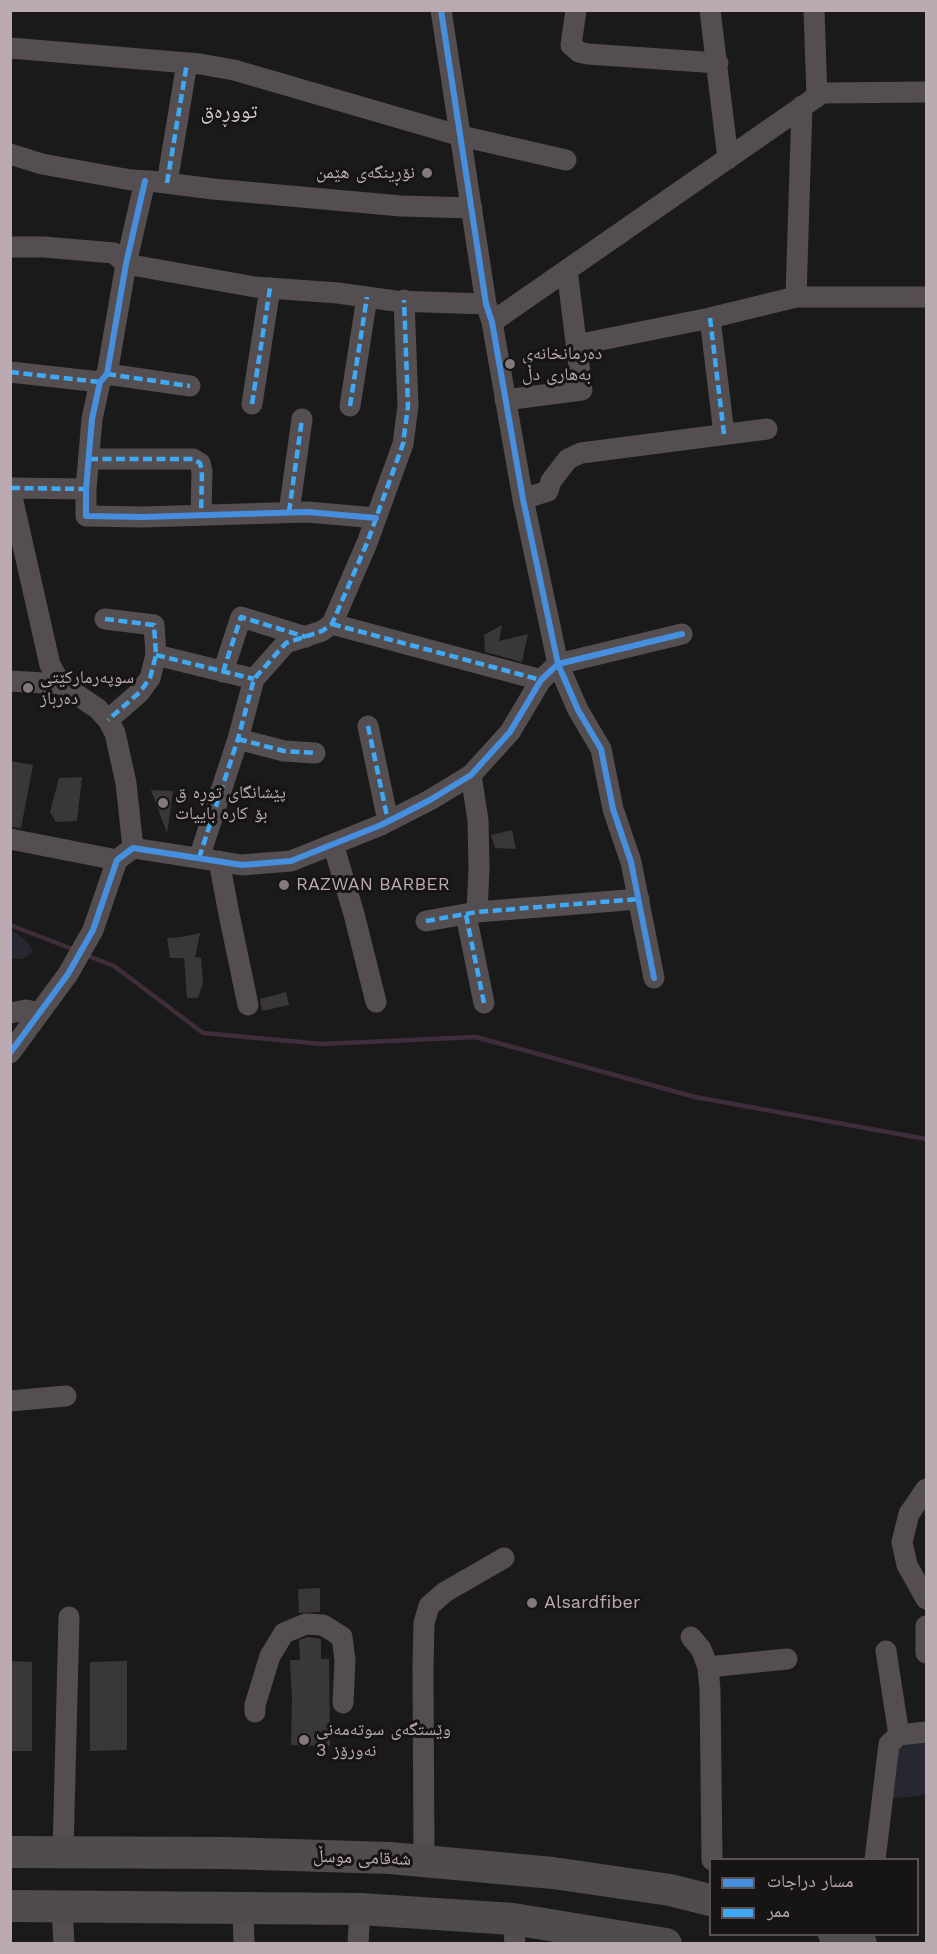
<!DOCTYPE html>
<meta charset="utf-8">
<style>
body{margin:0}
#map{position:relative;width:937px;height:1954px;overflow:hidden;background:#1b1a1a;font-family:"Work Sans","Noto Naskh Arabic",sans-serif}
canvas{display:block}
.frame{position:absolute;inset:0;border:12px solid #bcaab3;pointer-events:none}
.legend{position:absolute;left:709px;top:1858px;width:210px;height:78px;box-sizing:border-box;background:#171414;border:2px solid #595054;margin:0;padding:8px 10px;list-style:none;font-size:18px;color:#bcaab3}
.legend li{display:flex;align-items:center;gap:12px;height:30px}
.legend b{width:30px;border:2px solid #595054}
</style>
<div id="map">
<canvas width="937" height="1954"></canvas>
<div class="frame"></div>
<ul class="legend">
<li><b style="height:8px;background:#468fdf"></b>مسار دراجات</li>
<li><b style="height:8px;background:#3fa9f5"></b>ممر</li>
</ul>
</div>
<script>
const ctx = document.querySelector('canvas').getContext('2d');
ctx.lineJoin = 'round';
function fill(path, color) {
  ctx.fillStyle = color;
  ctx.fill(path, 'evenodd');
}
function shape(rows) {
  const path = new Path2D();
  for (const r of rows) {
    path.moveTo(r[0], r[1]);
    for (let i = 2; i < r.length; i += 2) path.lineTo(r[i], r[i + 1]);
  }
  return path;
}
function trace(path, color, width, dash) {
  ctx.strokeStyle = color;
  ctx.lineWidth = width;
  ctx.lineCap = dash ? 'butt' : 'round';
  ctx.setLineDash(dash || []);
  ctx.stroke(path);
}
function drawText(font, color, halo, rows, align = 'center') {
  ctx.font = font + ' "Work Sans","Noto Naskh Arabic",sans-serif';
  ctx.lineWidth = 6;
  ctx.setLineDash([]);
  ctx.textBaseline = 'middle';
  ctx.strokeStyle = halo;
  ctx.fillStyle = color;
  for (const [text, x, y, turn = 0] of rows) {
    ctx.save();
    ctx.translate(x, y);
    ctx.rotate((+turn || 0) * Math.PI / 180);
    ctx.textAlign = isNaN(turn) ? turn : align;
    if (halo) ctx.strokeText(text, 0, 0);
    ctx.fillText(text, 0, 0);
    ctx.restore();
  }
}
const green = shape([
 [11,931,17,933,29,944,33,952,22,959,11,959],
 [926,1738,926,1795,889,1799,895,1748,905,1742]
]);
const stream = shape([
 [10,925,75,950],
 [86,955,114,966,203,1033,322,1044,476,1037,695,1097,926,1139]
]);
const building = shape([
 [502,625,499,641,528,634,522,662,485,652,484,635],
 [10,761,33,765,21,828,10,827],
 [82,777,77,821,56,822,50,812,59,778],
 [151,790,173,791,167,833],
 [512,830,516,849,495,848,491,835],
 [200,933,195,957,201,958,203,983,198,998,187,998,184,958,170,958,167,938,182,937],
 [286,992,289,1005,262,1011,260,999],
 [320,1588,320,1612,299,1613,298,1589],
 [308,1637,321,1639,321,1659,329,1659,330,1746,291,1745,292,1700,290,1660,300,1660,299,1640],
 [10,1661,32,1662,32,1751,10,1751],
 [127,1661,127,1750,90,1751,90,1662]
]);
const minor = shape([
 [441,10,486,304,492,322,523,499,558,664,578,710,601,749,613,809,631,862,654,978],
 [576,10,571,45,579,52,588,54,718,63],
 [710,10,728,159],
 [814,10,817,97],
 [10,48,200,64,234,70,461,136,566,160],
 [10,154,42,164,131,180,150,181,213,189,401,206,472,208],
 [145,181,126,264,107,374,100,382,92,419,86,489,86,516,143,517,307,512,376,518],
 [167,183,187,63],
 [10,247,44,247,114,253,126,264,255,287,338,293,395,301,486,304],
 [796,297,802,106],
 [710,318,724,434],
 [492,322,822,93,926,92],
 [576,345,710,318,796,297,926,297],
 [10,372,100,382],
 [107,374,190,386],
 [505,400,582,390,567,270],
 [252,404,270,288],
 [350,406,367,297],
 [89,459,193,459,200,463,202,471,201,515],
 [86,489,10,488,50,665,61,684,98,709,108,720,115,733,126,783,133,848],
 [523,499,548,491,551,481,568,459,581,453,767,429],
 [289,512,302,419],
 [105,619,154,625,156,655,150,678,140,692,108,720],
 [332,624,541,680],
 [156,655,254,679],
 [223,672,241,617,306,637],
 [10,681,61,684],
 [368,726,388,821],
 [238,739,284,751,315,753],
 [471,775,478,820,479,869,477,912],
 [10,839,117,860],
 [333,844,354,914,376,1002],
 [199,858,238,739,254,679,286,643,322,631,332,624,367,543,403,444,408,406,404,300],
 [219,861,229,914,248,1005],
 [466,915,484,1003],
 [426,921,477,912,639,899],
 [10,1013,26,1010,39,1013],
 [10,1053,68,974,93,930,117,860,133,848,242,865,291,861,381,825,430,800,471,775,510,732,541,680,558,664,682,634],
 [10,1401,66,1396],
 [926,1489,909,1514,902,1542,907,1565,926,1599],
 [926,1626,926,1653],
 [691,1637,701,1649,708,1667,710,1690,712,1860],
 [886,1651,899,1735],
 [708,1667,787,1659],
 [255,1712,255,1705,270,1656,284,1633,306,1624,323,1625,342,1637,345,1660,343,1703],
 [63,1853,69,1617],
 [424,1860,423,1667,424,1623,429,1606,445,1592,504,1558],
 [875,1860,889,1744,899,1735,926,1732],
 [62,1907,64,1944],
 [243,1909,244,1944],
 [513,1919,515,1944],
 [358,1944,360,1909]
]);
const highway = shape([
 [10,1852,226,1853,390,1858,553,1873,670,1890,710,1900],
 [10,1906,360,1909,513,1919,666,1944],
 [834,1934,861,1944]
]);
const quiet = shape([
 [167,183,187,63],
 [710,318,724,434],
 [10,372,100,382,99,386],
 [107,374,190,386],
 [252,404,270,288],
 [350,406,367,297],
 [89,459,193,459,200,463,202,471,201,515],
 [11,488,86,489],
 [289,512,302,419],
 [105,619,154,625,156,655,150,678,140,692,108,720],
 [332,624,541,680],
 [156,655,254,679],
 [223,672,241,617,306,637],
 [368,726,388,821],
 [238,739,284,751,315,753],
 [199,858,238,739,254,679,286,643,322,631,332,624,367,543,403,444,408,406,404,300],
 [466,915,484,1003],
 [426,921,477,912,639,899]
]);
const cycleway = shape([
 [441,10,486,304,492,322,523,499,558,664,578,710,601,749,613,809,631,862,654,978],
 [145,181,126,264,107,374,100,382,92,419,86,489,86,516,143,517,307,512,376,518],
 [10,1053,68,974,93,930,117,860,133,848,242,865,291,861,381,825,430,800,471,775,510,732,541,680,558,664,682,634]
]);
const markers = [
 [427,173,6,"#84787d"],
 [510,364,6,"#84787d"],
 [28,688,6,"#84787d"],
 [163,803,6,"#84787d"],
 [284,885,6,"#84787d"],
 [532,1603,6,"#84787d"],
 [304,1740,6,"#84787d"]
];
const poiNames = [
 ["نۆڕینگەی هێمن",415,173,"right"],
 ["دەرمانخانەی",522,354],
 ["بەهاری دڵ",522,375],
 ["سوپەرمارکێتی",40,678],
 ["دەرباز",40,699],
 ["پێشانگای توڕه ق",175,793],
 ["بۆ کاره باییات",175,814],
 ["RAZWAN BARBER",296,885],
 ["Alsardfiber",544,1603],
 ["وێستگەی سوتەمەنی",316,1730],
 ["نەورۆز 3",316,1751]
];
const streetNames = [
 ["شەقامی موسڵ",362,1858,2]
];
const quarterNames = [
 ["تووڕەق",229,112]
];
fill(green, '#262730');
trace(stream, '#3f2d3b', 4.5);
fill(building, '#3a3738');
trace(minor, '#544e51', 21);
trace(highway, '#504b4d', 32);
trace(quiet, '#3fa9f5', 4.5, [9, 4.5]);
trace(cycleway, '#468fdf', 6);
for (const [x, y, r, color] of markers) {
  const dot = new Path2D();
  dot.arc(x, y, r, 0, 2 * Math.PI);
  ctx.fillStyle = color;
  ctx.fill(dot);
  trace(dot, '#171414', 2);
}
drawText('18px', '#bcaab3', '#171414', poiNames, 'left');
drawText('18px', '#bcaab3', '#171414', streetNames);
drawText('21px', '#d8ccd1', '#171414', quarterNames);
</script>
